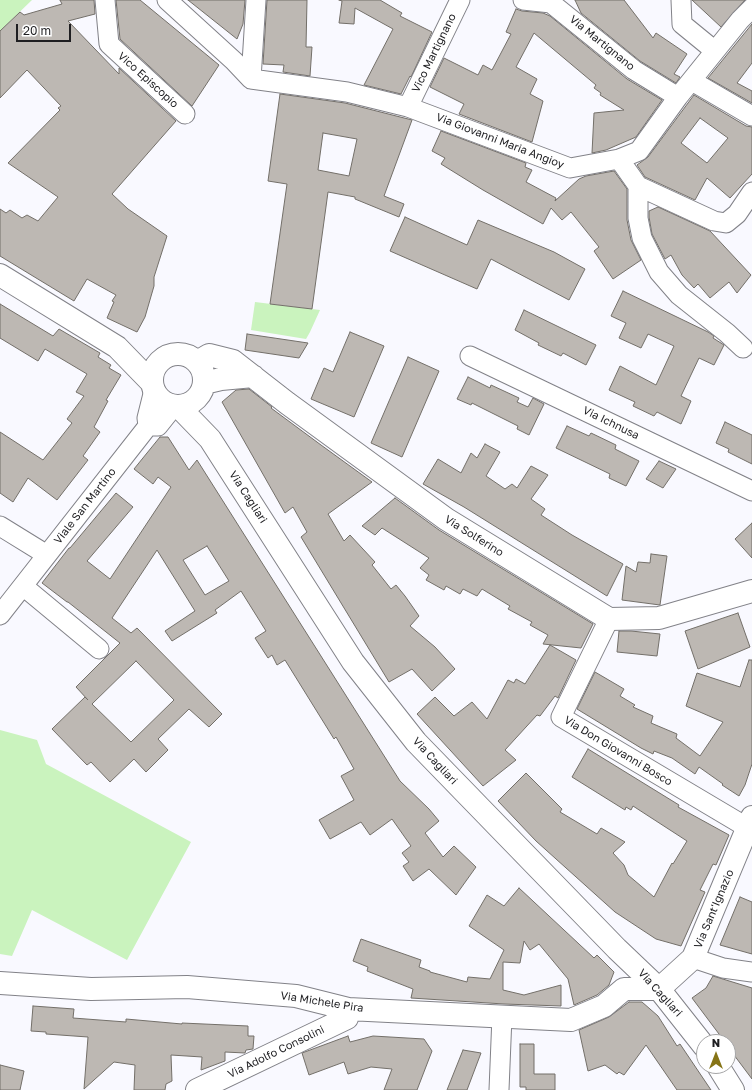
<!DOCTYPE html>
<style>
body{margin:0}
#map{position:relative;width:752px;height:1090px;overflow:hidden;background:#f9f9ff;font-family:"Golos Text",sans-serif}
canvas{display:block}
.north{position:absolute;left:696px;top:1034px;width:40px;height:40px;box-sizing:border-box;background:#fff;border:1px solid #a5a5a6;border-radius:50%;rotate:0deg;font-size:11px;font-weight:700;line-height:16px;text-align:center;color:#1e1e21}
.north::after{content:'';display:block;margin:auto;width:14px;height:18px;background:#867416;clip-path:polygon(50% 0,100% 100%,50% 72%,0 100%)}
.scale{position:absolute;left:16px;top:24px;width:55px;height:18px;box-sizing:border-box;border:2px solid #1e1e21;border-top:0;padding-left:5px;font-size:12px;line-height:14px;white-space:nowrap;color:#1e1e21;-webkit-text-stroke:3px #fff;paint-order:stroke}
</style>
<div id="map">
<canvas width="752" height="1090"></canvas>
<div class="north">N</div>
<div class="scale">20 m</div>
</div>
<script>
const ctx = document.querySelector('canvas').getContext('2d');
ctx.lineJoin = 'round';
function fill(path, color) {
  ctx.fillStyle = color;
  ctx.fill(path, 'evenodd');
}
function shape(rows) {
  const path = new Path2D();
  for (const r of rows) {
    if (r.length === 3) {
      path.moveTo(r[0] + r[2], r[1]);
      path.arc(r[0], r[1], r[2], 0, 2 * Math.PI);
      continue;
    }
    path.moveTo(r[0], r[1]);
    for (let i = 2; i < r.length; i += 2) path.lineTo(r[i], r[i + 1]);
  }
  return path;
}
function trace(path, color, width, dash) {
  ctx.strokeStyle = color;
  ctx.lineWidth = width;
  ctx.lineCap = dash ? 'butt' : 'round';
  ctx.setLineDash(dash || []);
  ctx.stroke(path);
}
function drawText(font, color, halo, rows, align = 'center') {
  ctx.font = font + ' "Golos Text",sans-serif';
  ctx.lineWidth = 3;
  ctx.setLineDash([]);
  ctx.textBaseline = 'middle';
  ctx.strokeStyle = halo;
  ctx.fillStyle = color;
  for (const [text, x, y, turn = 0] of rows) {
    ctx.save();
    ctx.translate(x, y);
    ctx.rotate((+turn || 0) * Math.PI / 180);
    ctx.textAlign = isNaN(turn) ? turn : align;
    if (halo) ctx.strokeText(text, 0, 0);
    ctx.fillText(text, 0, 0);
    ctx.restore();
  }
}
const green = shape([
 [0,0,32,0,0,31],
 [255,302,320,310,310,332,306,339,251,330],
 [0,730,37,740,46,764,191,842,127,960,32,910,12,956,0,954]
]);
const building = shape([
 [60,0,94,0,95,14,68,21,119,74,119,68,176,121,112,194,128,209,167,236,154,277,154,286,145,317,137,332,107,318,114,302,112,301,116,295,87,279,74,301,0,256,0,209,6,213,10,210,22,218,27,215,38,221,58,197,8,163,60,110,58,108,61,106,27,70,0,98,0,31,20,12,24,15,62,4,60,0],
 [116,0,140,0,219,65,192,106,120,39,116,0],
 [188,0,245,0,243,24,237,39,188,0],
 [267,0,307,0,306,47,312,47,310,76,283,72,284,65,263,64,267,0],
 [339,0,380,0,402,13,400,16,432,32,411,77,410,76,401,94,364,85,393,29,355,8,354,24,339,23,342,1,339,0],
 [575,0,624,0,653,38,656,33,687,54,674,74,680,77,676,83,640,61,581,13,575,0],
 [692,0,745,0,721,27,692,0],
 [516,9,522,11,543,13,550,16,627,79,662,100,636,137,606,150,592,153,594,113,624,110,600,95,601,93,594,88,596,85,534,33,516,67,537,79,530,94,543,101,532,142,459,114,464,104,430,87,444,58,478,75,483,65,492,70,511,34,506,32,516,9],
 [752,24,752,63,737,83,752,91,752,103,708,78,752,24],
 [280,94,345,103,412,120,384,196,404,204,399,217,355,199,355,197,328,192,312,309,270,304,287,184,268,181,280,94],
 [323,133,357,139,349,176,318,170,323,133],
 [694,95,746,126,752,127,752,174,730,198,707,178,695,200,645,177,637,165,648,157,694,95],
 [700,118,728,138,707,163,681,143,700,118],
 [441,131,526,163,525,167,532,170,526,182,556,198,555,201,579,179,586,176,614,171,627,189,627,220,631,240,641,260,613,279,594,251,599,247,571,212,562,220,551,208,543,224,483,190,441,164,445,158,432,151,441,131],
 [658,207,710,231,751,275,737,293,729,282,710,298,698,284,694,288,682,275,671,255,665,259,652,234,649,217,649,211,658,207],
 [405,217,467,245,478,220,554,252,585,269,569,300,491,259,477,289,390,251,405,217],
 [623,291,708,332,714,336,713,338,724,345,714,365,699,358,681,396,691,401,681,424,657,412,654,416,633,406,635,402,609,390,620,366,656,385,674,346,648,334,641,348,619,338,626,323,611,316,623,291],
 [0,304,53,336,59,329,100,353,98,357,111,365,109,368,121,375,106,400,108,401,94,427,100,432,83,456,88,460,57,500,28,478,13,502,0,493,0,432,43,460,72,423,67,419,84,396,76,392,87,374,45,349,38,361,0,338,0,304],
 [524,310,596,345,586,365,563,353,561,356,538,345,539,343,515,330,524,310],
 [350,332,384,346,354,417,311,399,324,368,333,372,350,332],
 [247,334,308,343,299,358,245,350,247,334],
 [408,357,439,371,402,457,371,443,408,357],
 [468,377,490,388,491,385,519,398,517,402,528,407,533,398,544,404,529,435,517,429,518,426,472,403,471,405,457,399,468,377],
 [249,389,272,407,271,408,321,445,372,482,328,514,344,541,350,535,375,562,372,565,391,589,396,585,405,596,419,616,410,626,435,647,455,669,432,691,412,669,389,682,301,537,307,532,293,507,285,513,222,402,236,390,249,389],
 [725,422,752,435,752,464,728,452,729,449,716,443,725,422],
 [567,426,589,436,591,433,616,445,615,449,639,461,626,486,609,478,610,474,556,448,567,426],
 [160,437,168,437,189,470,197,460,400,781,429,809,439,821,425,833,443,857,454,846,476,867,456,895,429,869,413,881,403,866,409,862,402,853,411,846,392,819,370,835,361,822,330,839,319,820,354,800,341,776,354,769,336,737,334,739,285,660,277,665,272,655,268,658,255,638,266,631,241,591,215,610,217,613,172,641,165,631,195,611,157,550,112,618,131,633,137,628,222,714,209,727,189,709,158,739,168,750,146,772,134,759,110,782,91,762,87,765,52,729,85,697,88,700,76,687,120,643,68,602,67,602,42,583,69,548,70,548,116,493,133,507,87,561,110,579,171,487,158,477,153,484,134,469,160,437],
 [207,546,229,581,205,595,183,560,207,546],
 [136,661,174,700,131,742,92,704,136,661],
 [485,444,500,452,486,476,505,489,512,484,517,488,531,466,548,475,531,499,545,509,541,515,572,535,623,564,607,596,464,507,423,484,438,459,461,473,471,453,477,458,485,444],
 [659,461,676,469,663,488,646,479,659,461],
 [395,498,439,530,593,624,581,648,543,644,548,635,530,625,532,622,508,609,510,606,482,589,477,596,463,589,460,594,446,586,444,590,426,580,429,575,420,568,429,558,382,528,375,535,362,526,395,498],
 [752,523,752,558,735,539,752,523],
 [651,554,667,556,660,605,622,600,626,566,636,572,638,562,650,563,651,554],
 [738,613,750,647,698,669,685,631,738,613],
 [619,631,631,631,660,634,657,656,617,652,619,631],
 [550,645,576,660,558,698,555,696,540,716,537,715,505,750,516,760,483,786,417,714,435,697,454,716,472,702,487,719,508,680,514,683,516,679,525,684,550,645],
 [749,660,752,660,752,764,745,785,739,796,722,785,723,784,699,767,695,774,672,758,654,751,653,754,641,748,577,709,595,672,624,689,620,696,635,705,633,707,653,716,651,723,677,734,676,738,700,756,723,722,686,706,697,673,740,687,749,660],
 [588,749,679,805,678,807,729,835,716,865,713,864,700,890,705,892,681,946,656,939,615,912,536,841,498,801,526,773,562,809,560,812,597,834,601,828,625,842,613,853,624,865,628,875,654,897,672,863,673,864,687,841,633,806,631,810,626,807,625,810,572,777,588,749],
 [519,888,594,958,597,955,614,972,609,985,597,995,574,1005,568,979,539,944,530,950,524,941,520,963,503,962,503,990,524,995,561,985,561,1006,504,1004,411,998,413,989,367,971,368,967,353,961,361,939,421,960,419,967,430,971,430,972,467,982,468,977,490,979,504,950,469,926,487,895,504,906,519,888],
 [740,897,752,902,752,954,720,945,740,897],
 [713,976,752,988,752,1079,728,1047,728,1042,725,1042,692,998,706,988,713,976],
 [629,1002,642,1002,658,1016,677,1046,680,1044,711,1090,677,1090,646,1045,624,1075,619,1072,617,1074,605,1065,588,1071,579,1030,609,1017,629,1002],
 [33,1006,74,1009,73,1018,126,1022,126,1019,182,1024,182,1023,248,1026,248,1036,254,1036,253,1049,246,1050,245,1053,225,1052,225,1061,201,1070,202,1057,171,1055,172,1081,166,1084,165,1090,134,1090,135,1065,114,1062,84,1089,88,1037,46,1034,46,1032,31,1031,33,1006],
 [348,1036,350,1042,373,1036,424,1039,432,1051,417,1090,384,1090,392,1069,371,1067,348,1074,344,1062,309,1075,302,1053,348,1036],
 [520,1044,534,1044,534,1074,555,1074,555,1090,526,1090,526,1087,520,1087,520,1044],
 [463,1050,481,1053,467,1090,447,1090,463,1050],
 [0,1065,24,1071,20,1090,0,1090,0,1065]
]);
const street = shape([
 [105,0,109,44,185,114],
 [167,0,234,61,251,79],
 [523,0,551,3,634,70,678,97],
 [681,0,682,24,715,51],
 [251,79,347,92,408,107,570,168,619,159,639,151,678,97,740,20,752,8],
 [251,79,256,0],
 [692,81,752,116],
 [408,107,460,0],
 [619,159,638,186,714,221,726,223,737,214,752,192],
 [638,186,638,218,642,238,659,272,679,295,727,333,743,348],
 [470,356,752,491],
 [148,426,158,426,174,406],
 [0,526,47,555],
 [23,586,99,649],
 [0,615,148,426,147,418,154,390],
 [609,619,561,717,748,828],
 [693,958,723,968,752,972],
 [499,1090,502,1016]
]);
const secondary = shape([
 [0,275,117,347,152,383],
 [178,380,26],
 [197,362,209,355,233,361,287,403,446,519,609,619,659,618,752,591],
 [204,383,221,379,253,376],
 [178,406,210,439,353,662,416,742,617,949,659,989,704,1046],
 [0,983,91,989,187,987,296,996,348,1009,571,1020,604,1006,624,989,659,989,693,958,752,817],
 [718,1066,733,1090],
 [197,1090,347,1018,348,1009]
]);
const streetNames = [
 ["Via Martignano",602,43,39],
 ["Vico Martignano",434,53,-64],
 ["Vico Episcopio",148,80,42],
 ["Via Giovanni Maria Angioy",500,141,21],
 ["Via Ichnusa",611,423,26],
 ["Via Cagliari",248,497,57],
 ["Viale San Martino",85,506,-52],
 ["Via Solferino",474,536,32],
 ["Via Don Giovanni Bosco",618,751,31],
 ["Via Cagliari",435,761,47],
 ["Via Sant'Ignazio",714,909,-67],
 ["Via Cagliari",660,993,48],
 ["Via Michele Pira",322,1002,9],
 ["Via Adolfo Consolini",276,1052,-26]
];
fill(green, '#caf3be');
fill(building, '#bdb8b3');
trace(building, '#736f69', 1);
trace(street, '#828288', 21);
trace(secondary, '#828288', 24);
trace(street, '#fff', 19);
trace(secondary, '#fff', 22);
drawText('11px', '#1e1e21', '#fff', streetNames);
</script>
